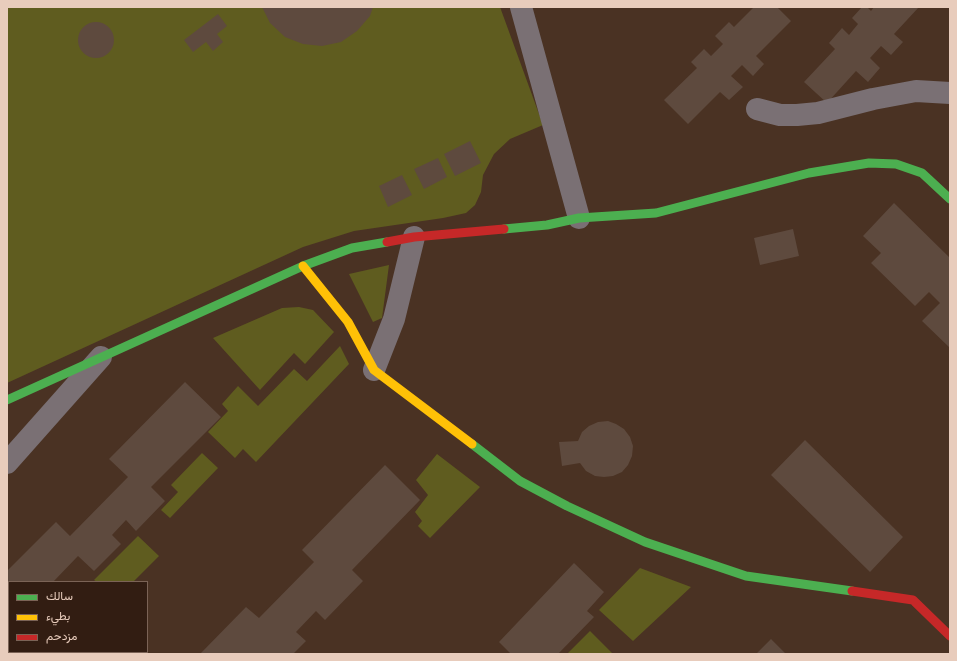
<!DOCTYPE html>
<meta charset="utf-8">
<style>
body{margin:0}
#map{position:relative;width:957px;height:661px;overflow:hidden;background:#4a3223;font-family:"Exo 2",Vazirmatn,sans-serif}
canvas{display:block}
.frame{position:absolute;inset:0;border:8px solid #e8ccbc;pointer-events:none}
.legend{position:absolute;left:8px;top:581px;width:140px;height:72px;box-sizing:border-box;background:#321d12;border:1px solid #7b6356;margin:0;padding:5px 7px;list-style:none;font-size:12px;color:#e8ccbc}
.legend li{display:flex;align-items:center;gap:8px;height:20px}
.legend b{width:20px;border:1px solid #7b6356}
</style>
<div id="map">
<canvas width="957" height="661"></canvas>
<div class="frame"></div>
<ul class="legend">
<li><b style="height:5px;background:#4caf50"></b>سالك</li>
<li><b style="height:5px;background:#ffc107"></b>بطيء</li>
<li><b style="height:5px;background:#c62828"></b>مزدحم</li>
</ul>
</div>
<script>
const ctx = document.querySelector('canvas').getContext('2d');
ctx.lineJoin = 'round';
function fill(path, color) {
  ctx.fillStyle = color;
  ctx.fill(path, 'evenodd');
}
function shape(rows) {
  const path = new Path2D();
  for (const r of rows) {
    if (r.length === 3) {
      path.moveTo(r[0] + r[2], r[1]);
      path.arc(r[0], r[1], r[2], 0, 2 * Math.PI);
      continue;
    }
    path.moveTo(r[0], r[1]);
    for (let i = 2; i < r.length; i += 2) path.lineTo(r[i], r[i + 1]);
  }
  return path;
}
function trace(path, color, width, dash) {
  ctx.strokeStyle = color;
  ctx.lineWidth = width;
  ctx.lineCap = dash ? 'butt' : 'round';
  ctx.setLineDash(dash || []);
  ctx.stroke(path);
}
const green = shape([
 [7,7,500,7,543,125,510,139,494,154,483,175,481,192,475,205,466,213,443,218,354,231,303,247,7,383],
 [389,265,382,318,373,322,349,274],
 [299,307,313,310,334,332,305,364,294,353,260,390,213,338,282,308],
 [340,346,349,364,256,462,243,449,235,458,208,432,228,411,222,404,238,386,258,406,294,369,307,381],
 [202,453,218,468,170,518,161,510,178,492,171,485],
 [437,454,480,487,430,538,418,526,422,521,415,512,428,495,416,480],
 [138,536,159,556,133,582,97,582,94,580],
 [640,568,691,587,633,641,599,610],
 [590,631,613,654,567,654],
 [9,635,9,652,87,652,90,654,7,654,7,636]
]);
const building = shape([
 [262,7,373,7,370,16,357,31,341,42,322,46,303,44,285,37,270,23],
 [754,7,777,7,791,21,756,56,764,64,753,76,742,65,731,76,743,87,729,100,720,92,688,124,664,100,697,68,691,62,704,49,711,56,723,44,715,36,729,22,734,27],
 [862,7,867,7,871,11,874,7,919,7,894,34,903,42,891,55,881,46,870,58,880,68,868,82,856,71,827,103,804,82,835,49,829,43,842,28,849,35,858,24,852,18],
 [218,14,227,26,217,34,223,42,213,51,206,42,193,52,184,40],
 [96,40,18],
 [470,141,481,163,455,176,444,154],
 [438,158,447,177,424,189,414,169],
 [402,175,412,195,388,207,379,186],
 [894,203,950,258,950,348,922,321,940,303,929,292,915,306,871,263,881,253,863,236],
 [793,229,799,256,760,265,754,238],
 [185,382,221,417,151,487,165,501,136,531,126,520,112,535,121,544,94,571,78,556,53,582,9,582,8,628,7,571,56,522,70,536,128,477,109,459],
 [608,421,616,424,624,429,630,437,633,446,632,456,628,465,622,472,613,476,604,477,595,476,586,471,580,463,562,466,559,442,578,441,582,432,589,426,598,422],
 [805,440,903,537,870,572,771,475],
 [385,465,420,500,352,570,363,581,325,620,316,611,296,632,306,641,293,654,200,654,246,607,259,618,314,562,302,550],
 [574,563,604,592,587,611,594,617,558,654,511,654,499,642],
 [771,639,786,654,756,654]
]);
const street = shape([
 [521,7,579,218],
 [757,109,780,115,797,115,818,113,873,99,916,91,950,93],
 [374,370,394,319,414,237],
 [7,463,101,357]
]);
const fast = shape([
 [504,229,547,225,579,218,656,213,809,173,869,163,896,164,922,173,950,199],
 [7,400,303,266,352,248,387,242],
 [472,444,520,481,567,506,645,542,746,576,852,591]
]);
const slow = shape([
 [303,266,348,322,374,370,472,444]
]);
const jam = shape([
 [387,242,414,237,504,229],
 [852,591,913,600,950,636]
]);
fill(green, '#5f5c1f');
fill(building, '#5e4a3e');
trace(street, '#7a7074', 22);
trace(fast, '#4caf50', 9);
trace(slow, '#ffc107', 9);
trace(jam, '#c62828', 9);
</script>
